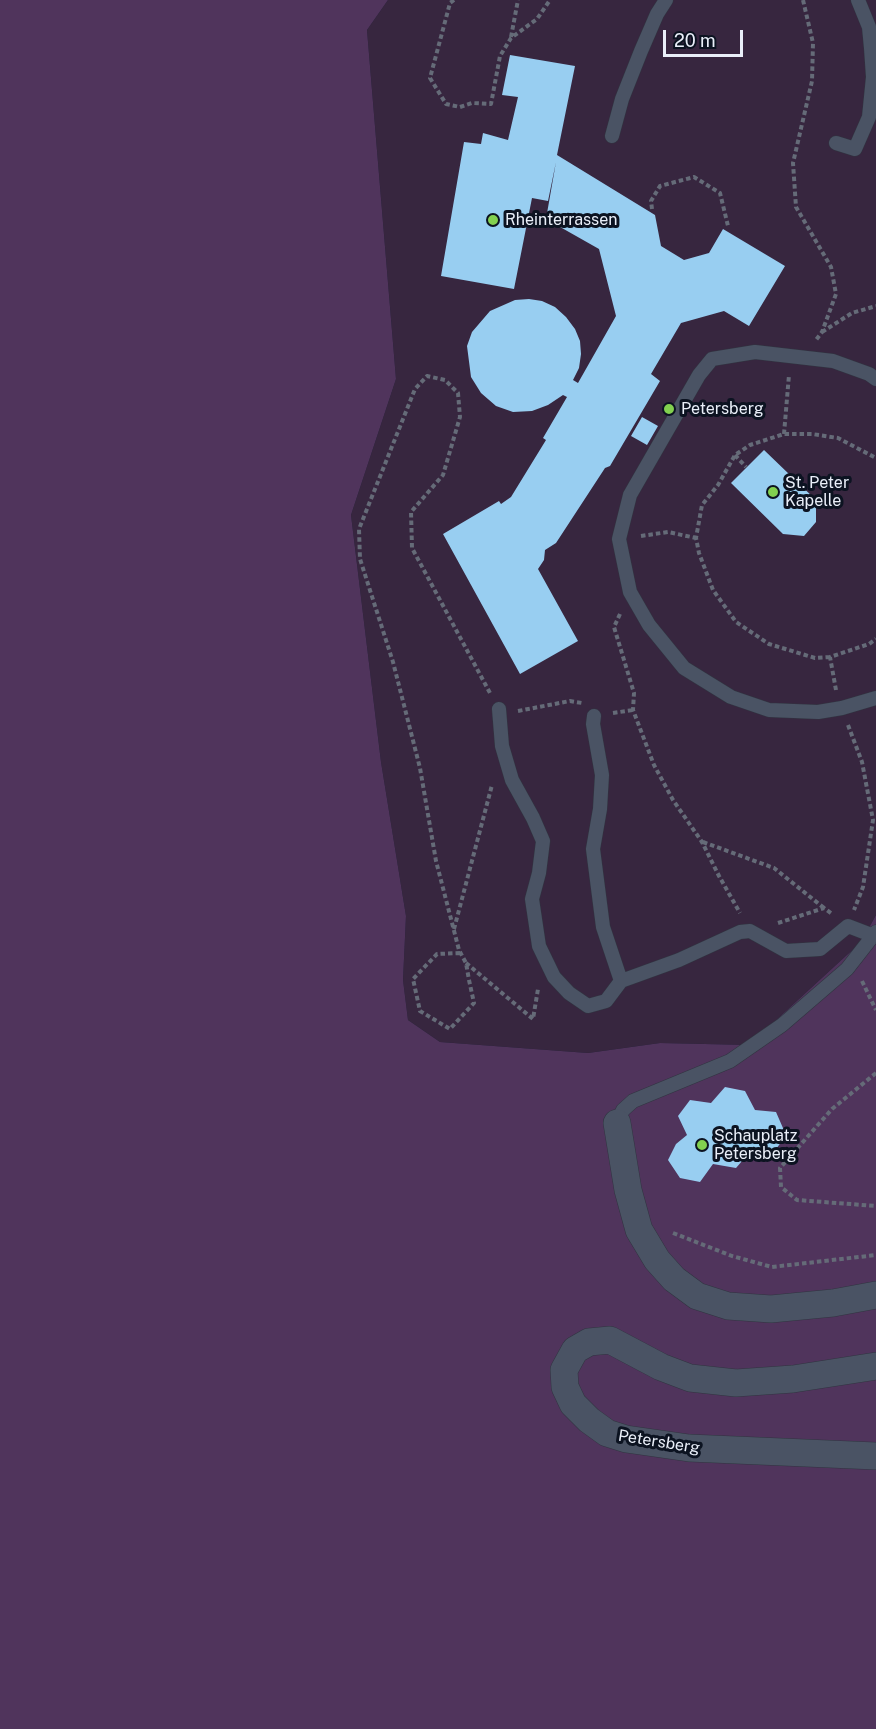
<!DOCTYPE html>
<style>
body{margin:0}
#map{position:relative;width:876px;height:1729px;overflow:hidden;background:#151c2b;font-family:"Public Sans",sans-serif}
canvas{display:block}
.scale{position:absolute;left:663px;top:30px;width:80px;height:27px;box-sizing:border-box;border:3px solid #eaeff9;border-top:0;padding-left:8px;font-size:18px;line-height:21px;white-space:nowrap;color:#eaeff9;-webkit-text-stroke:4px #0c1321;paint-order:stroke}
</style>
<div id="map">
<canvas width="876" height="1729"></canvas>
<div class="scale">20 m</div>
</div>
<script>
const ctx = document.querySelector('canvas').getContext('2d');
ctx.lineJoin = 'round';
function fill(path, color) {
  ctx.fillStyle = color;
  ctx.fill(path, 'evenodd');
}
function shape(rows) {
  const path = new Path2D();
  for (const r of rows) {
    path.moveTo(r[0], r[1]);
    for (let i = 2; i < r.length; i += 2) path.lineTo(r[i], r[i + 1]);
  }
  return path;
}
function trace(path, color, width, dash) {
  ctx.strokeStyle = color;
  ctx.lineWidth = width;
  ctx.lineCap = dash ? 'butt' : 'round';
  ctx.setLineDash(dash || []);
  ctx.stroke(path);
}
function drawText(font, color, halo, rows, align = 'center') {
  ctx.font = font + ' "Public Sans",sans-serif';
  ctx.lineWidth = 6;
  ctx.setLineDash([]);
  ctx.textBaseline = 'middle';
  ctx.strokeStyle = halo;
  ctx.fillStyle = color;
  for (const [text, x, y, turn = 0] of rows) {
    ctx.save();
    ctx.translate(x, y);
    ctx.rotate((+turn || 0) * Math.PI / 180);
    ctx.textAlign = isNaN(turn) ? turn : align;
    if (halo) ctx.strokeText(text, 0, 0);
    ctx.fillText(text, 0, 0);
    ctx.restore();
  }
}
const green = shape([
 [388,0,876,0,876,915,861,942,749,1045,660,1043,588,1053,440,1042,408,1020,403,980,406,916,381,762,351,515,396,379,367,30]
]);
const forest = shape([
 [0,0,388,0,367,30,396,379,351,515,381,762,406,916,403,980,408,1020,440,1042,588,1053,660,1043,749,1045,861,942,876,915,876,1729,0,1729]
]);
const building = shape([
 [510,55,575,66,557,155,655,215,661,246,684,260,709,253,723,229,785,266,749,326,724,311,681,323,651,374,660,381,610,466,605,468,556,543,545,550,544,560,538,569,578,641,520,674,443,534,499,501,501,504,511,497,546,440,543,438,567,397,563,395,548,405,532,411,513,412,496,406,481,393,471,377,467,346,472,332,490,311,515,300,529,299,542,301,555,307,566,317,575,329,580,341,581,354,579,368,573,380,578,383,616,316,599,249,546,219,556,162,548,201,532,198,514,289,441,276,464,142,481,144,483,133,508,140,518,97,502,95],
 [642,417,658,426,647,445,631,436],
 [764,450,816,500,816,522,804,536,783,534,731,483],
 [725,1087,745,1091,755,1110,776,1112,786,1135,772,1155,749,1153,736,1168,713,1164,700,1182,680,1178,668,1160,676,1144,687,1135,678,1116,690,1100,711,1103]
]);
const path = shape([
 [454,0,450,3,430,78,446,104,460,107,472,103,491,104,500,56,511,38,537,19,550,0],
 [803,0,813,43,812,81,793,163,796,207,831,267,836,294,822,332,816,340],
 [511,37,518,0],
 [652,209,651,201,660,186,694,177,720,193,728,226],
 [822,332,852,313,876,306],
 [784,434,789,375],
 [735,455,746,467],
 [641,536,668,532,696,538],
 [620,614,614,627,634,693,633,710,654,765,673,800,702,842,719,876,740,913],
 [830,657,815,658,769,644,736,622,713,590,699,553,696,538,702,505,718,485,735,455,750,445,784,434,812,434,838,438,876,458],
 [836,690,830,657,869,644,876,639],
 [518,711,570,701,582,703],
 [613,713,633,710],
 [848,725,862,762,873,820,863,887,854,910],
 [703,842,774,868,824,908],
 [778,923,824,908,832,914],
 [454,929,492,785],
 [460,953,437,954,413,979,420,1011,450,1029,474,1003,469,980,466,963,459,950,436,861,420,768,393,662,360,559,359,529,415,389,427,376,445,380,458,393,460,417,443,475,411,512,412,548,490,693],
 [466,963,533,1019,538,989],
 [862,981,876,1010],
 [876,1073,832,1109,780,1168,781,1187,797,1200,876,1206],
 [673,1233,732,1256,772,1267,876,1255]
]);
const service = shape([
 [612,136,622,99,641,51,657,14,666,0],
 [836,143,855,149,869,117,873,77,871,48,869,27,858,0],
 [876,379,869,374,833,361,755,352,712,359,699,375,630,495,619,539,630,592,649,625,684,668,731,697,769,710,818,712,842,708,876,698],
 [499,709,502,746,512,780,533,818,543,841,539,873,532,899,539,946,554,977,569,993,588,1006,606,1001,621,981,679,960,740,932,750,931,786,951,820,949,848,926,874,936],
 [594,716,593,724,602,775,600,809,593,849,603,927,621,981],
 [617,1123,623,1110,633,1101,730,1061,782,1025,847,969,876,932]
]);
const minor = shape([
 [617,1123,628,1190,639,1230,657,1260,674,1279,697,1296,728,1306,771,1309,833,1303,876,1295],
 [876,1366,793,1379,736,1383,690,1378,661,1367,610,1340,589,1342,575,1350,564,1370,565,1387,573,1404,589,1420,607,1433,626,1439,689,1448,876,1456]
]);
const markers = [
 [493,220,6,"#82d04f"],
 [669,409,6,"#82d04f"],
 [773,492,6,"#82d04f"],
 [702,1145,6,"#82d04f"]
];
const poiNames = [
 ["Rheinterrassen",505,220],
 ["Petersberg",681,409],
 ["St. Peter",785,483],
 ["Kapelle",785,501],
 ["Schauplatz",714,1136],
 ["Petersberg",714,1154]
];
const streetNames = [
 ["Petersberg",659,1442,9]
];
fill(green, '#37263f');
fill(forest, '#50345c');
fill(building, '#98cef1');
trace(service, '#313541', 15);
trace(minor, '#313541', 28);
trace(path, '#656b78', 4, [4.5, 3]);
trace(service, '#4a5364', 14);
trace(minor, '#4a5364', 27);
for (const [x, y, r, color] of markers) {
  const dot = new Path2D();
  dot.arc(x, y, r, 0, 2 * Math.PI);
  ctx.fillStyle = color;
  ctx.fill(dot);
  trace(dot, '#0c1321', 2);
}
drawText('16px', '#eaeff9', '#0c1321', poiNames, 'left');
drawText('16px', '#eaeff9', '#0c1321', streetNames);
</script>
